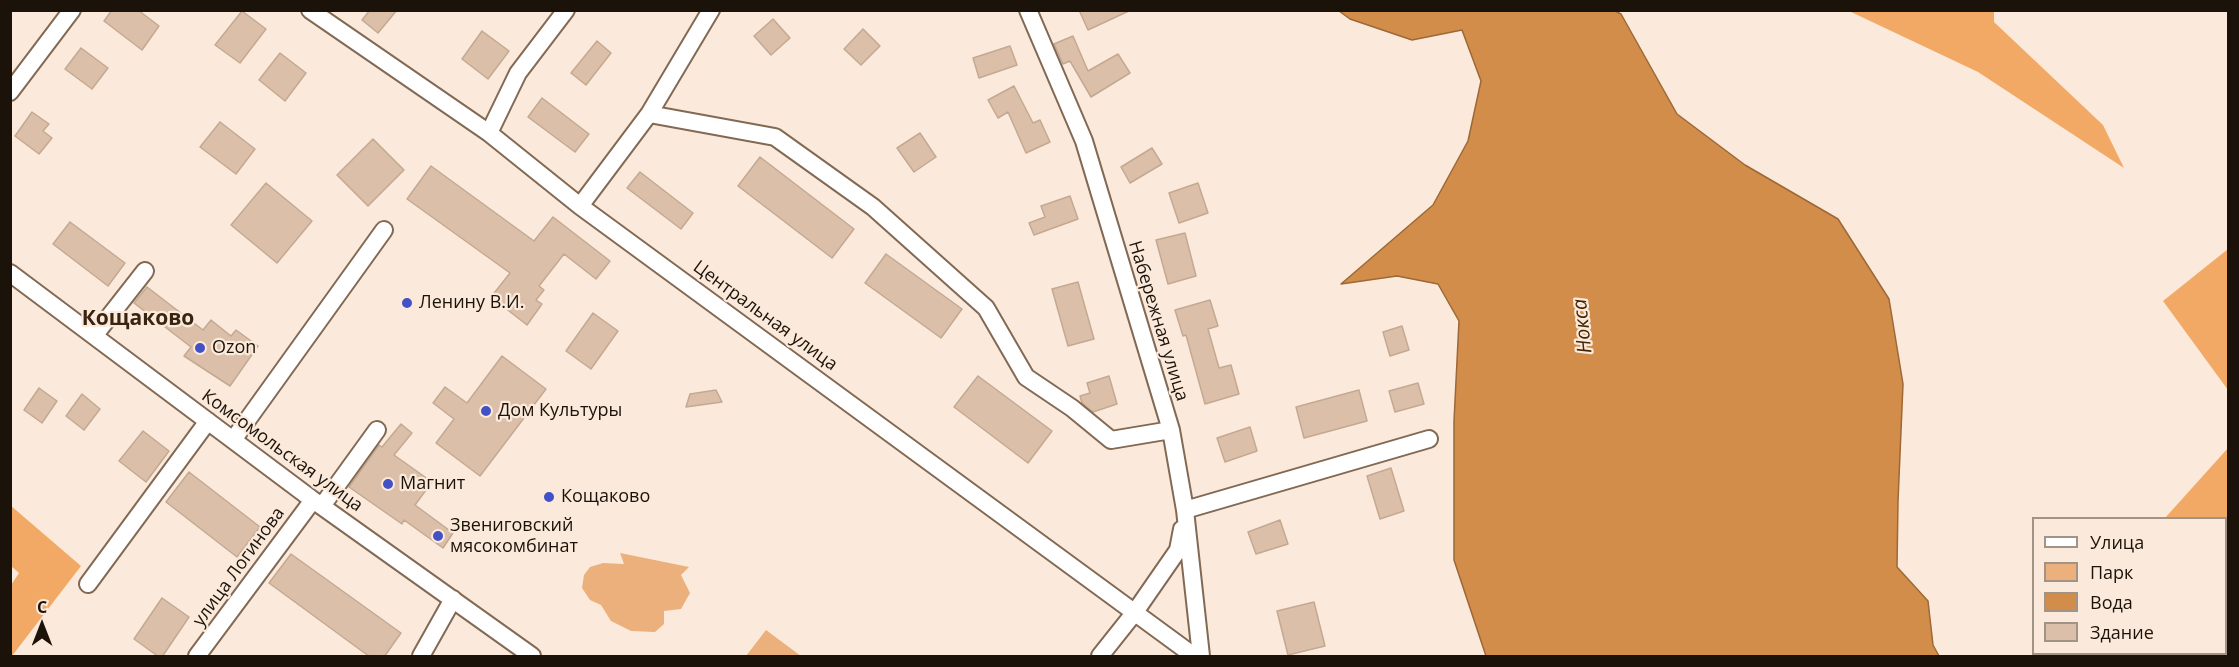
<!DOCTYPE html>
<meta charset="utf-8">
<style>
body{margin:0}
#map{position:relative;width:2239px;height:667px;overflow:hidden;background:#fbeadb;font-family:"Open Sans",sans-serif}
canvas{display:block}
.frame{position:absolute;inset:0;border:12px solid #1b1209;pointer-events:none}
.legend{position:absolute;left:2032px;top:517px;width:195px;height:138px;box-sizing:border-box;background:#fbeadb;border:2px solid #a19487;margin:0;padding:8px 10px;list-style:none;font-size:18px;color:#1b1209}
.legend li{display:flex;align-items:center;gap:12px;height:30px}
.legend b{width:30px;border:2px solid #a19487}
.north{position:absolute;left:12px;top:595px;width:60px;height:60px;-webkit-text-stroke:4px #fbeadb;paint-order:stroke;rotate:0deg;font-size:16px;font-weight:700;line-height:24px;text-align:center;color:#1b1209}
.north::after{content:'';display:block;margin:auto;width:21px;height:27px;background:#1b1209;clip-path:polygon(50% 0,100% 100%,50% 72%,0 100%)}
</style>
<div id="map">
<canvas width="2239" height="667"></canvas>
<div class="frame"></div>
<ul class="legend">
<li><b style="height:8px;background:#fff"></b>Улица</li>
<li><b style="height:16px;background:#ebb07c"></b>Парк</li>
<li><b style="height:16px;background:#d38d4a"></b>Вода</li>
<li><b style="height:16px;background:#dbbfa8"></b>Здание</li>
</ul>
<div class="north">С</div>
</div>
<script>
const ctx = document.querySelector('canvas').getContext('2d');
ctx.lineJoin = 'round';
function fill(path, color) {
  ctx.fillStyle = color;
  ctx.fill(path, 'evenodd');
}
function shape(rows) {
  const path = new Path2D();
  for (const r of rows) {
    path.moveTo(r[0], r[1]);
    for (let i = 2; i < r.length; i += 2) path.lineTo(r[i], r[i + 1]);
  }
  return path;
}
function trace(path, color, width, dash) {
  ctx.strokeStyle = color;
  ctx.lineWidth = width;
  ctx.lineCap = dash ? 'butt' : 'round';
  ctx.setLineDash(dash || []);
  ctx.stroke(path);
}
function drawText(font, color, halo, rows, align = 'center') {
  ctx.font = font + ' "Open Sans",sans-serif';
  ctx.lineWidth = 4.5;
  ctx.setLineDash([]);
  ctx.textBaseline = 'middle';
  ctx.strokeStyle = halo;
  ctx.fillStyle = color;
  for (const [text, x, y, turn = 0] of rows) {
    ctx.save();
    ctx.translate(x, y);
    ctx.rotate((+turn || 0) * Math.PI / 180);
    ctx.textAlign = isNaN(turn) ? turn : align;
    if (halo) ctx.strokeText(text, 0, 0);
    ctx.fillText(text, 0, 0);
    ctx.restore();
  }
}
const green = shape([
 [620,553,689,567,681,575,690,593,681,609,664,611,664,624,655,632,631,631,611,621,601,605,590,600,582,588,584,575,590,567,603,563,624,564],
 [766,630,801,656,746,656]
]);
const forest = shape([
 [1849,11,1994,11,1994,22,2103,125,2124,168,1978,72],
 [2228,249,2228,390,2163,301],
 [2228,448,2228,656,2040,656,2043,654,2226,654,2226,518,2165,518],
 [10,505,81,566,12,656,11,585,19,573,11,566]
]);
const water = shape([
 [1613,10,1621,14,1677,114,1745,165,1838,219,1889,299,1903,384,1898,501,1897,567,1928,601,1933,645,1939,656,1486,656,1454,560,1454,421,1459,321,1438,284,1397,276,1341,284,1433,205,1468,141,1481,81,1462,30,1412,40,1350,19,1339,11,1613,10]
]);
const building = shape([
 [112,10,138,10,159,26,142,50,104,21,112,10],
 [370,10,397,10,378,33,362,20,370,10],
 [1079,10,1131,10,1088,30,1079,10],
 [242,11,266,29,240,63,215,45,242,11],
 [773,19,790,38,771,55,754,36,773,19],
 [863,29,880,46,861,65,844,49,863,29],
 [482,31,509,51,488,79,462,59,482,31],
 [1073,36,1088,71,1118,54,1130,73,1091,97,1070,61,1063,64,1054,44,1073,36],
 [597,41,611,53,586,85,571,73,597,41],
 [1010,46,1017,65,979,78,973,58,1010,46],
 [81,48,108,68,92,89,65,69,81,48],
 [280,53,306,73,285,101,259,80,280,53],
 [1014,86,1033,123,1040,120,1050,142,1026,153,1008,112,998,118,988,100,1014,86],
 [542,98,589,134,575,152,528,117,542,98],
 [32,112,49,124,43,131,52,138,39,154,15,136,32,112],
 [220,122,255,149,236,174,200,147,220,122],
 [920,133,936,157,914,172,897,148,920,133],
 [373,139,404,170,368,206,337,175,373,139],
 [1152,148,1162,164,1130,183,1121,167,1152,148],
 [760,157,854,229,832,258,738,186,760,157],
 [431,166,534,241,553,217,610,261,596,279,564,254,539,286,544,290,536,300,542,304,527,325,491,297,510,273,407,199,431,166],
 [640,172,693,213,681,229,627,188,640,172],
 [266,183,312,221,277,263,231,225,266,183],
 [1198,183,1208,213,1179,223,1169,193,1198,183],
 [1070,196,1078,219,1034,235,1029,223,1045,217,1041,206,1070,196],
 [70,222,125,263,108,286,53,244,70,222],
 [1185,233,1196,276,1168,284,1156,240,1185,233],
 [886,254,962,309,941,338,865,283,886,254],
 [1078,282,1094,339,1068,346,1052,289,1078,282],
 [147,287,203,330,211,320,231,336,236,330,258,346,230,386,184,356,191,347,134,303,147,287],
 [1210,300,1218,326,1208,329,1219,368,1231,365,1239,394,1205,404,1186,335,1183,336,1175,310,1210,300],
 [593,313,618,331,591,369,566,351,593,313],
 [1402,326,1409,350,1390,356,1383,332,1402,326],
 [502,356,546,389,480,476,436,443,454,419,433,403,445,387,467,403,502,356],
 [978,376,1052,431,1028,463,954,407,978,376],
 [1109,376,1117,404,1093,412,1082,403,1080,396,1090,393,1087,383,1109,376],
 [1418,383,1424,404,1395,412,1389,391,1418,383],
 [39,388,57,401,42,423,24,410,39,388],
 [716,390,722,402,686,407,690,394,716,390],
 [1359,390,1367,421,1304,438,1296,407,1359,390],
 [82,394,100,409,84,430,66,416,82,394],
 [401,424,412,433,394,455,432,482,415,505,453,533,443,548,404,520,402,524,349,487,379,445,382,447,401,424],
 [1250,427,1257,451,1225,462,1217,438,1250,427],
 [143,431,169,451,146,482,119,461,143,431],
 [1391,468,1404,511,1380,519,1367,476,1391,468],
 [189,472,260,527,237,557,166,502,189,472],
 [1280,520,1288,544,1256,554,1248,532,1280,520],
 [291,554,401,633,384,657,370,657,269,583,291,554],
 [162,598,189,617,162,657,159,657,134,639,162,598],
 [1314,602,1325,646,1288,655,1277,611,1314,602]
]);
const minor = shape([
 [310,10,489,133,580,206,1194,656],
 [1028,10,1084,141,1171,430,1185,510,1201,656],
 [10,92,72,10],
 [649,114,775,137,873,207,986,308,1026,377,1072,408,1111,440,1171,430],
 [489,133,518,73,566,10],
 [580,206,649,114,711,10],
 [10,273,313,500,532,656],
 [94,336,145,271],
 [233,440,384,230],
 [322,506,377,430],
 [1185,510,1429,439],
 [88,584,208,421],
 [197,656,313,500],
 [421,656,453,599],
 [1100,656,1135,612,1178,550,1182,529]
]);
const markers = [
 [407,303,6,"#4251c5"],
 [200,348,6,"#4251c5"],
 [486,411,6,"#4251c5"],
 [388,484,6,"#4251c5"],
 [549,497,6,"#4251c5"],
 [438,536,6,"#4251c5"]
];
const poiNames = [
 ["Ленину В.И.",419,303],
 ["Ozon",212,348],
 ["Дом Культуры",498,411],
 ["Магнит",400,484],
 ["Кощаково",561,497],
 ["Звениговский",450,526],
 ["мясокомбинат",450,547]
];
const streetNames = [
 ["Центральная улица",765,316,36],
 ["Набережная улица",1158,321,73],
 ["Комсомольская улица",282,451,36],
 ["улица Логинова",239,567,-54]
];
const waterNames = [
 ["Нокса",1583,326,-96]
];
const quarterNames = [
 ["Кощаково",138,319]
];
fill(green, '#ebb07c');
fill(forest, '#f2a966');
fill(water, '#d38d4a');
trace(water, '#9c6836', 1.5);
fill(building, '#dbbfa8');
trace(building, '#c4a992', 1.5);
trace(minor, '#826954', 20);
trace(minor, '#fff', 16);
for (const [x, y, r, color] of markers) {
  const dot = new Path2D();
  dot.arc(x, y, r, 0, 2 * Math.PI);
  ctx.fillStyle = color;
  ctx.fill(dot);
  trace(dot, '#fbeadb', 2);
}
drawText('18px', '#1b1209', '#fbeadb', poiNames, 'left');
drawText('18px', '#1b1209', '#fbeadb', streetNames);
drawText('italic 20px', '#422507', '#fbeadb', waterNames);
drawText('bold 21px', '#392410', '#fbeadb', quarterNames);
</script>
